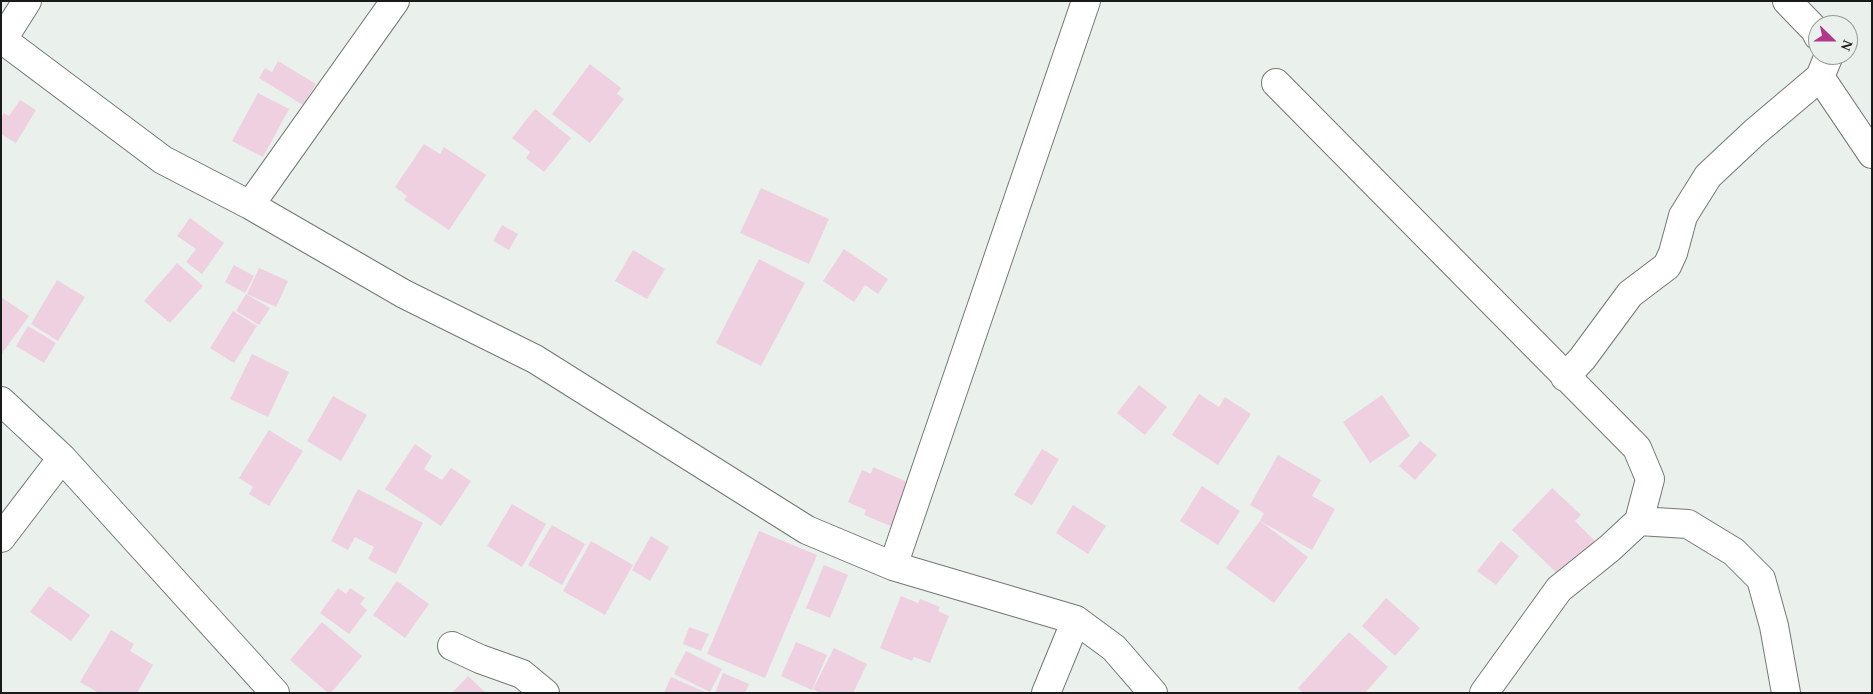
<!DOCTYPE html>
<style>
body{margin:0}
#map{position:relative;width:1873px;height:694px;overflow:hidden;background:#eaf0ec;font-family:"Times New Roman",serif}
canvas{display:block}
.frame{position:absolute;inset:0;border:2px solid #191b1a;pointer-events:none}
.north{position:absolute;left:1808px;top:15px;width:50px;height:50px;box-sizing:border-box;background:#eaf0ec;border:1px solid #969b98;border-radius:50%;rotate:112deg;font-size:14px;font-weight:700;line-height:20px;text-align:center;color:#191b1a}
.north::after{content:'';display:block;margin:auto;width:18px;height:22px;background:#b1378a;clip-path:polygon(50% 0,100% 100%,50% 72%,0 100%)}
</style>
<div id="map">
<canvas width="1873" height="694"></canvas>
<div class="frame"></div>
<div class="north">N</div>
</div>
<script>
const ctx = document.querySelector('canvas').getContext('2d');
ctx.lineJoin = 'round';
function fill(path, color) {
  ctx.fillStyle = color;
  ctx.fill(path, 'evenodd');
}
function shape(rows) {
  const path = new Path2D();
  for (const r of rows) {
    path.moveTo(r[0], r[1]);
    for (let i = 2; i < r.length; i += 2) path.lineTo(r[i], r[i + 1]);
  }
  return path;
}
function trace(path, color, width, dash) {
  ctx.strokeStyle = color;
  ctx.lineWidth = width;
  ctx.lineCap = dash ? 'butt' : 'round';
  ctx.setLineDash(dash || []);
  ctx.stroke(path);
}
const building = shape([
 [278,61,316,84,303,105,259,78,265,68,272,72],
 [590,64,621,88,617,94,624,99,590,143,552,114],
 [258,93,289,109,263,157,232,141],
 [20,100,36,110,16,143,1,134,1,117,4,113,9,116],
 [535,109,571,138,544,172,526,158,530,152,512,138],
 [424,144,440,154,444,147,486,175,449,230,404,200,407,196,395,187],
 [761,188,829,219,809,264,740,233],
 [190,218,224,243,202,274,186,262,196,249,177,236],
 [502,225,518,234,509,250,493,241],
 [844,249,888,279,878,294,865,285,854,302,823,281],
 [633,250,665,269,647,299,615,281],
 [759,259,805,283,761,366,716,343],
 [177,263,203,286,170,323,144,301],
 [234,265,254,276,245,293,225,282],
 [259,268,288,281,276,307,247,294],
 [57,280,85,297,58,341,31,324],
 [246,294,270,308,259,325,236,311],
 [1,297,29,316,1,355],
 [233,311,257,326,234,363,210,348],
 [28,326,56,343,44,363,16,346],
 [252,354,289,372,268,417,230,399],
 [1139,385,1167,407,1145,435,1117,413],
 [1199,394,1219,407,1225,397,1251,414,1218,465,1172,435],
 [1382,395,1410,436,1370,463,1343,422],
 [333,396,367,415,341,461,307,441],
 [269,430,303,451,269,506,249,494,253,487,239,478],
 [1420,441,1437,455,1415,480,1399,466],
 [415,444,432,456,424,469,442,480,451,468,471,481,441,526,385,489],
 [1042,449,1059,459,1032,505,1014,495],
 [1278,455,1321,480,1312,496,1335,509,1312,550,1260,521,1264,513,1250,505],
 [873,467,912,484,893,527,864,515,866,510,848,502,862,470,871,474],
 [1202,486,1240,511,1218,545,1180,521],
 [1552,488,1581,515,1575,521,1597,543,1563,579,1512,530],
 [358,489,423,523,396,574,368,559,374,547,355,537,348,550,331,541],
 [512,504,546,524,522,567,487,546],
 [1073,505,1106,526,1088,554,1056,533],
 [1260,521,1308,557,1274,603,1226,568],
 [552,525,585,544,562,585,528,565],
 [759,531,817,555,765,678,707,654],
 [651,536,669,547,650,581,632,570],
 [591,541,633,565,605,615,563,591],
 [1501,541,1519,556,1496,585,1477,571],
 [824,565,848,575,830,618,806,608],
 [397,581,429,604,405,638,373,615],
 [49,586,90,615,71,641,30,612],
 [338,588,346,594,350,588,365,598,360,604,367,610,349,634,320,613],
 [901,596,918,603,920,599,940,607,938,611,949,616,930,663,914,657,912,661,880,648],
 [1386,598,1420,628,1395,656,1362,626],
 [322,622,362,656,331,693,328,693,290,660],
 [689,627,709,634,701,651,683,644],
 [111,630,134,644,130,651,153,665,137,693,99,693,80,682],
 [1349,632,1388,667,1365,693,1303,693,1298,688],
 [796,642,827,655,812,690,781,676],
 [834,648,867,664,853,693,820,693,813,689],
 [686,651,722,669,710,692,674,674],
 [723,673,749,684,745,693,715,693],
 [468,676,486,693,452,693],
 [671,677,707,693,664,693]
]);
const minor = shape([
 [1787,1,1815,30,1818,36],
 [3,40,163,160,250,205,404,294,535,359,807,530,893,566,1076,620,1114,648,1153,693],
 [1,42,27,1],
 [1820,77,1872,154],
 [1276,83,1637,448,1650,479,1639,521],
 [250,205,395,1],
 [1565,377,1582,359,1630,294,1667,266,1673,253,1683,216,1708,176,1755,132,1820,77,1829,55],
 [1,401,62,458,275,693],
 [1,538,62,458],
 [893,566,1086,1],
 [452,646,480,659,522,674,545,693],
 [1046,693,1076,620],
 [1484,693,1559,589,1610,548,1639,521,1688,524,1734,552,1761,579,1774,626,1786,693]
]);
fill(building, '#efd0e1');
trace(minor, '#737875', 30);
trace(minor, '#fff', 28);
</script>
